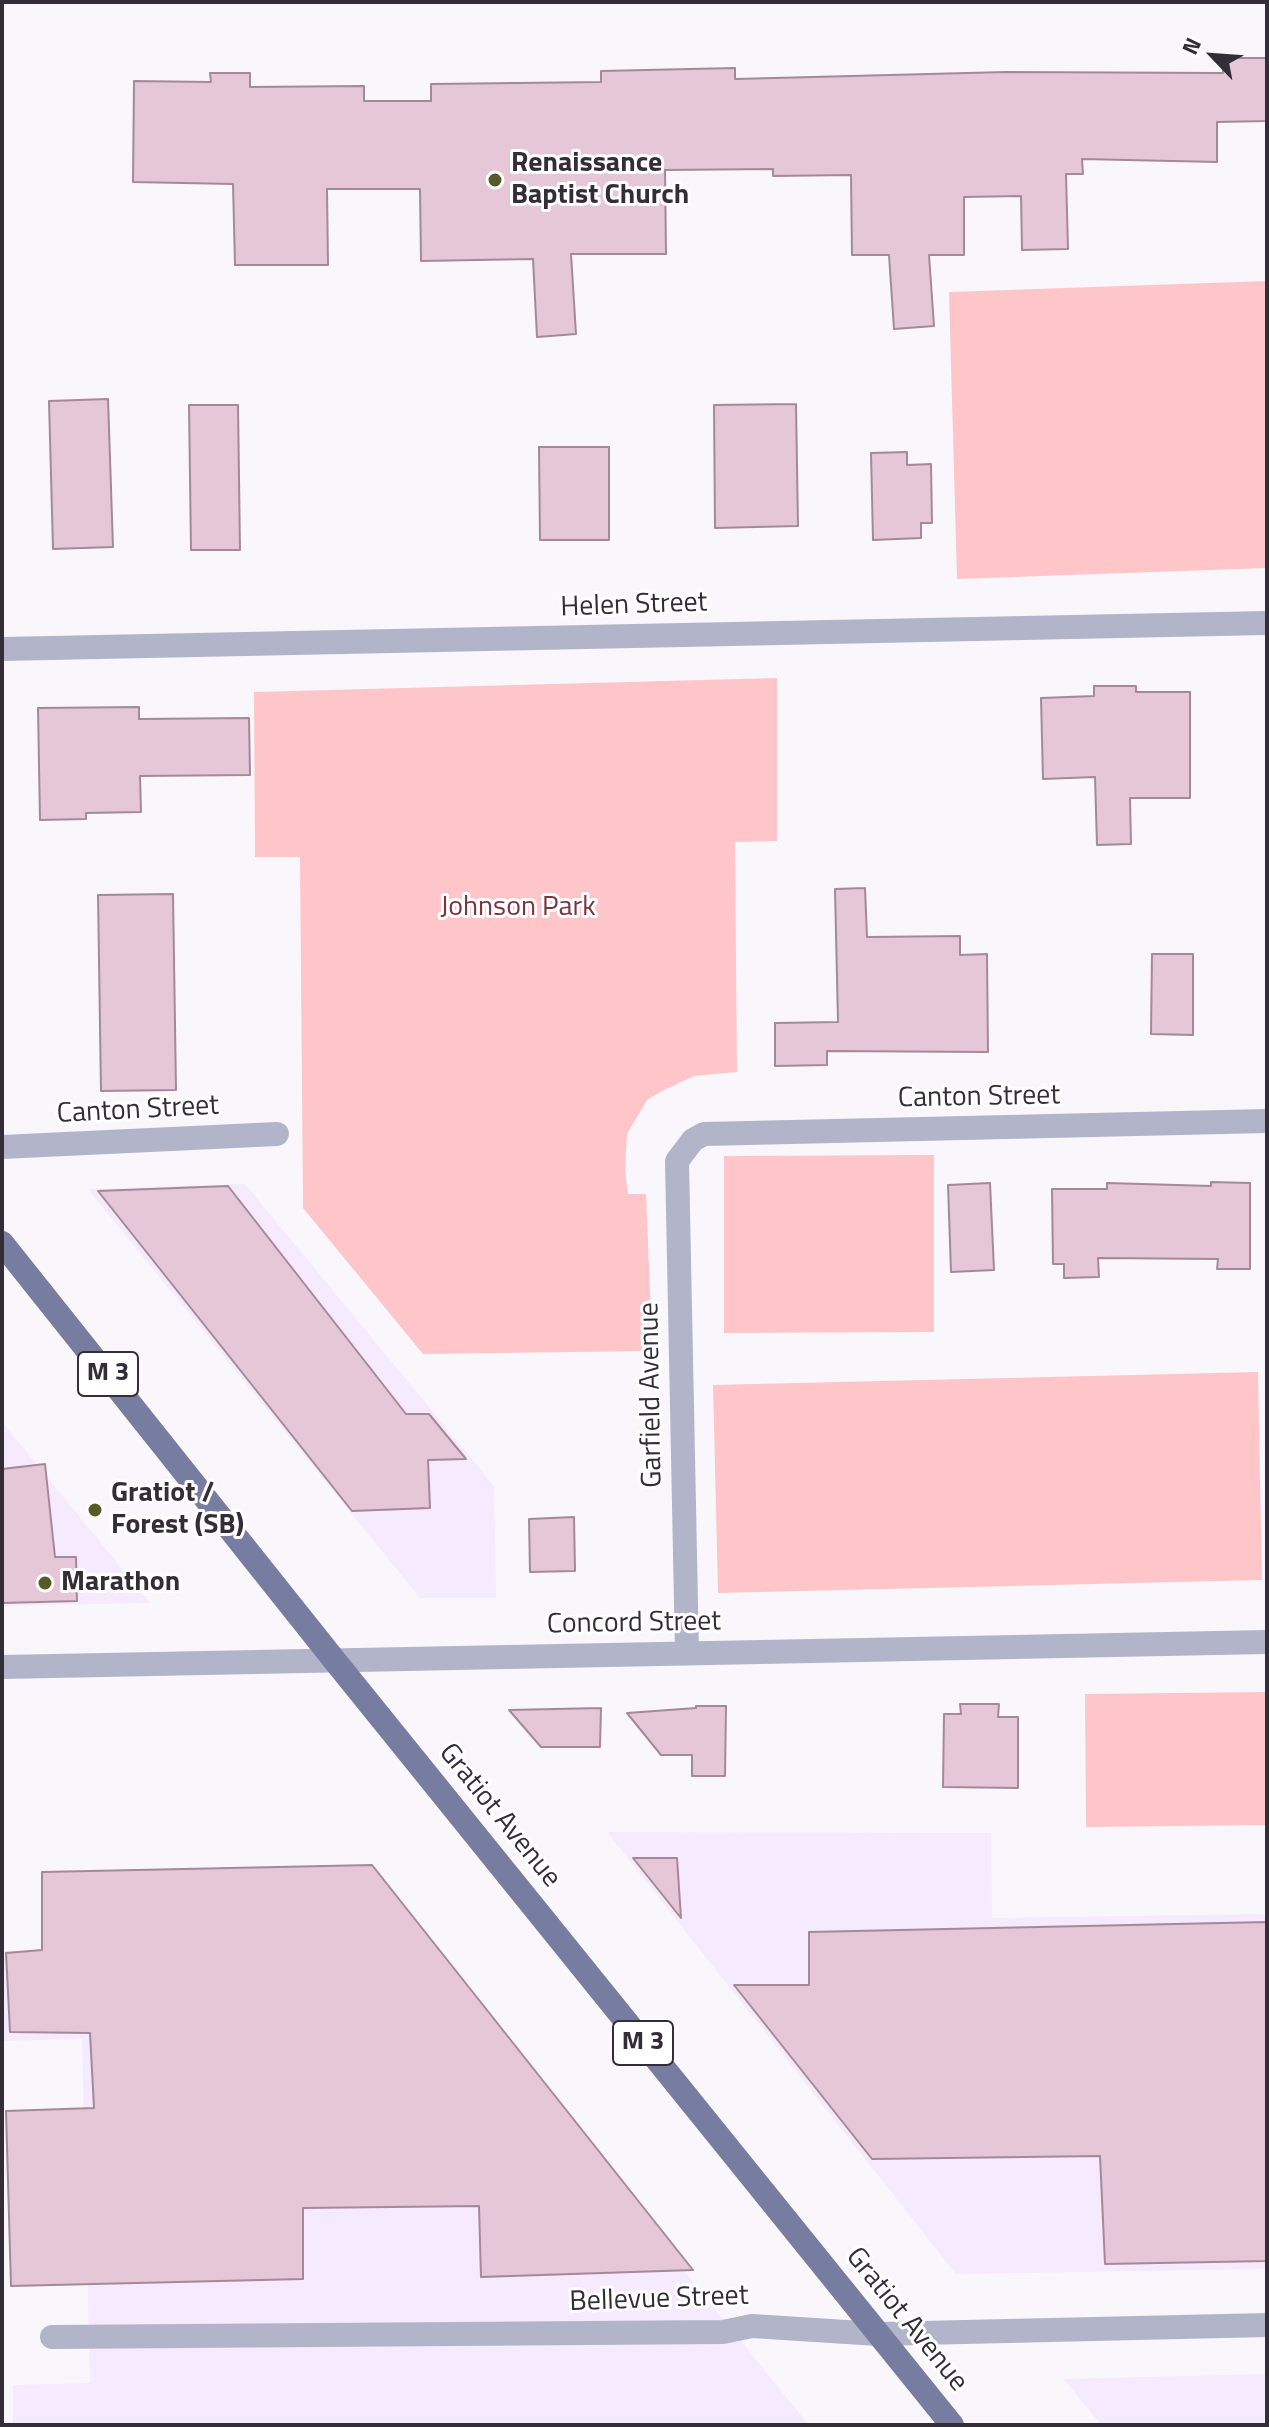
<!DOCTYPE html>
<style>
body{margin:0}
#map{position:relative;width:1269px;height:2427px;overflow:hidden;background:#faf7fc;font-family:"Titillium Web",sans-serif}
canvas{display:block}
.frame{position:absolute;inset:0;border:4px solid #332d37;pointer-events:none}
.north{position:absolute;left:1173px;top:16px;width:80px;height:80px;-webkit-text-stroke:6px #fff;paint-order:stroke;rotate:295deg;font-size:22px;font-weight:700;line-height:32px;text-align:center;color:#332d37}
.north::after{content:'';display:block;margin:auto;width:28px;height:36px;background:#332d37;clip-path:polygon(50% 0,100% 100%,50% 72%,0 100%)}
</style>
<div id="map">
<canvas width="1269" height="2427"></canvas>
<div class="frame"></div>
<div class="north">N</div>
</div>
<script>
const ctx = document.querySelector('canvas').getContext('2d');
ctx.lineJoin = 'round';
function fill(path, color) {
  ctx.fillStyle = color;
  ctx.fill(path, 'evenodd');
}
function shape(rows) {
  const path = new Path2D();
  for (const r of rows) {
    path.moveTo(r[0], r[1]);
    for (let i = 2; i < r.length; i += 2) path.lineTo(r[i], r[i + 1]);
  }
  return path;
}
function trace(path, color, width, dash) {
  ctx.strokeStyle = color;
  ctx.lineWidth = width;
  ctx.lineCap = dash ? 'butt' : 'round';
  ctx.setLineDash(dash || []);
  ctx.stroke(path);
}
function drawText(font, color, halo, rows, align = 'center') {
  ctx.font = font + ' "Titillium Web",sans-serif';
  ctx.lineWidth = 6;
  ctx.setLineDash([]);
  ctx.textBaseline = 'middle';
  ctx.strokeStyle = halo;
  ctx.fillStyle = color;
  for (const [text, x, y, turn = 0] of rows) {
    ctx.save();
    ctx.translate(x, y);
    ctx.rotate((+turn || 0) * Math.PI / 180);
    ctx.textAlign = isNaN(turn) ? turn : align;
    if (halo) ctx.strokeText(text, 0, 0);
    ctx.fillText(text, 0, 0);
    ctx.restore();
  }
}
const built = shape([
 [245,1184,494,1486,496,1598,420,1598,88,1189],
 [2,1422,150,1603,2,1606],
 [607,1832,991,1833,992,1918,1267,1914,1267,2269,956,2274],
 [415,1940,809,2425,13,2425,13,2385,90,2383,82,2039,2,2041,2,1951],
 [1267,2374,1267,2425,1101,2425,1064,2379]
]);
const green = shape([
 [1267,281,1267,568,957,579,949,292],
 [777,678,777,841,735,842,737,1072,694,1076,662,1091,647,1100,627,1134,625,1170,628,1194,646,1194,652,1341,649,1351,423,1354,303,1208,300,857,255,857,254,692],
 [934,1155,934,1332,724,1333,724,1156],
 [1258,1372,1262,1580,718,1593,713,1385],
 [1267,1692,1267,1825,1086,1827,1085,1694]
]);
const building = shape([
 [1223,58,1267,58,1267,121,1217,122,1217,162,1082,159,1083,174,1066,174,1068,249,1022,250,1021,196,964,197,964,255,929,255,934,326,894,329,889,255,852,255,851,175,773,176,773,169,665,170,666,254,571,254,576,334,537,337,533,259,421,261,420,189,327,189,328,265,235,265,233,184,133,182,134,81,211,82,210,73,250,73,250,87,364,86,364,101,431,101,431,84,601,82,601,71,735,68,735,79,1006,72,1223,73,1223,58],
 [108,399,113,547,53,549,49,401,108,399],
 [796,404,798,526,715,528,714,405,796,404],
 [189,405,238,405,240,550,191,550,189,405],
 [539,447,609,447,609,540,540,540,539,447],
 [907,452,907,465,931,464,932,523,921,523,921,538,873,540,871,453,907,452],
 [1094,686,1136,686,1136,692,1190,692,1190,798,1130,798,1131,844,1097,845,1095,777,1043,779,1041,698,1094,696,1094,686],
 [139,707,139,719,249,718,250,775,140,776,141,812,86,813,86,819,40,820,38,708,139,707],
 [865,888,867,937,960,936,960,955,987,954,988,1052,827,1051,827,1065,775,1066,775,1023,838,1022,835,889,865,888],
 [173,894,176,1090,101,1091,98,895,173,894],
 [1152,954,1193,954,1193,1035,1151,1034,1152,954],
 [1211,1182,1250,1183,1250,1269,1217,1269,1218,1259,1098,1258,1099,1277,1064,1278,1064,1264,1053,1264,1052,1189,1107,1189,1107,1183,1211,1186,1211,1182],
 [990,1183,994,1270,951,1272,948,1185,990,1183],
 [228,1186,406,1414,429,1414,466,1459,428,1460,430,1508,352,1511,98,1191,228,1186],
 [45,1464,55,1557,76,1557,77,1601,2,1603,2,1469,45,1464],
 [574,1517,575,1571,530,1572,529,1519,574,1517],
 [960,1704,999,1704,998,1717,1018,1717,1018,1788,943,1787,944,1714,961,1714,960,1704],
 [696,1706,726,1706,725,1776,692,1776,692,1755,661,1755,627,1713,696,1708,696,1706],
 [601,1708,600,1747,541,1747,509,1710,601,1708],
 [633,1858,677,1858,681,1918,633,1858],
 [372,1865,693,2270,481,2277,479,2206,303,2208,303,2279,11,2286,6,2111,94,2108,90,2033,10,2032,6,1953,42,1950,42,1872,372,1865],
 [1267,1922,1267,2261,1105,2264,1100,2156,872,2159,734,1985,809,1985,809,1932,1267,1922]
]);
const minor = shape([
 [2,649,1267,623],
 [2,1147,277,1134],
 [687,1653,677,1161,693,1140,704,1134,1267,1121],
 [2,1667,1267,1642],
 [52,2337,723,2332,752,2326,878,2334,1267,2325]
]);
const major = shape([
 [2,1243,335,1661,952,2425]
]);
const markers = [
 [495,180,8,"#555a28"],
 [95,1510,8,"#555a28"],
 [45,1583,8,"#555a28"]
];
const shields = [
 [108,1374,60],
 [643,2043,60]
];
const shieldNames = [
 ["M 3",108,1374],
 ["M 3",643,2043]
];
const poiNames = [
 ["Renaissance",511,164],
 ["Baptist Church",511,196],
 ["Gratiot /",111,1494],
 ["Forest (SB)",111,1526],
 ["Marathon",61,1583]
];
const streetNames = [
 ["Helen Street",634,606,-2],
 ["Canton Street",979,1098,-1],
 ["Canton Street",138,1111,-3],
 ["Garfield Avenue",652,1395,-91],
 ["Concord Street",634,1624,-1],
 ["Gratiot Avenue",499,1816,51],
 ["Bellevue Street",659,2300,-2],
 ["Gratiot Avenue",906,2320,51]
];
const parkNames = [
 ["Johnson Park",518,908]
];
fill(built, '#f5eafe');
fill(green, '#fec6c8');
fill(building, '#e5c7d8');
trace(building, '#a58999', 2);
trace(minor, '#b2b5c9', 24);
trace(major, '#777da0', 24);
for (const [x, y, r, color] of markers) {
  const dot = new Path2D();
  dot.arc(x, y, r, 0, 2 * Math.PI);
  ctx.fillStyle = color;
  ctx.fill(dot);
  trace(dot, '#fff', 3);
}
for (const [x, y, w] of shields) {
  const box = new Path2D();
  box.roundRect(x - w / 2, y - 22, w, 44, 6);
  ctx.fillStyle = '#fff';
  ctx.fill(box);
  trace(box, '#332d37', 2);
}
drawText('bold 26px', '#332d37', null, shieldNames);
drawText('bold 28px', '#332d37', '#fff', poiNames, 'left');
drawText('28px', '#332d37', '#fff', streetNames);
drawText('28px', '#79353c', '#fff', parkNames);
</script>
